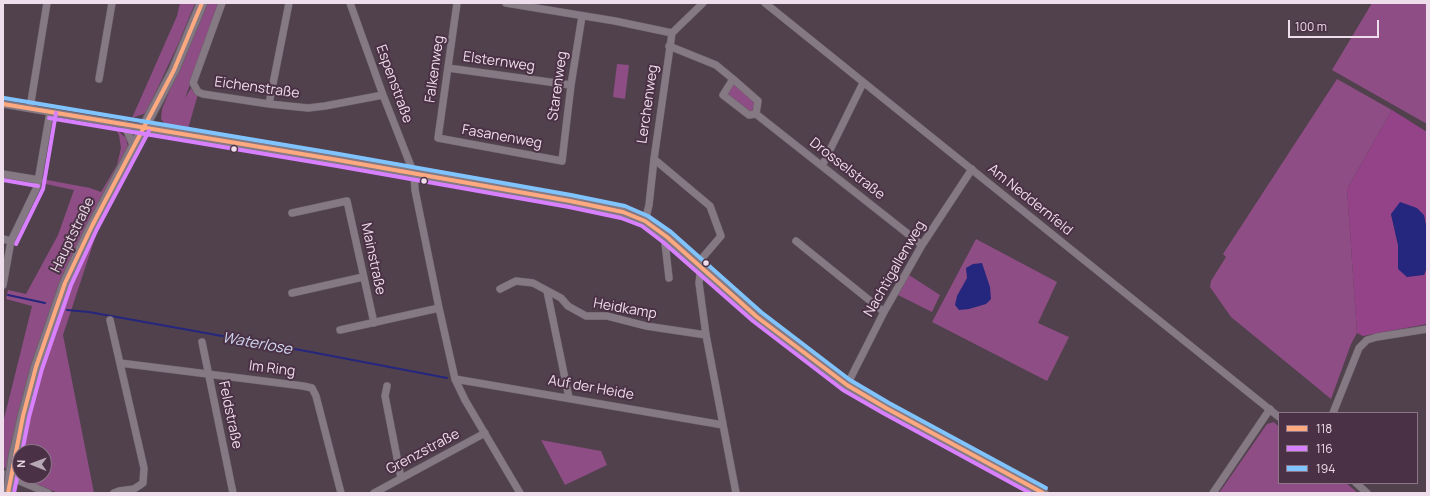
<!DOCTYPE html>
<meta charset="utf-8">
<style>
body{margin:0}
#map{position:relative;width:1430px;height:496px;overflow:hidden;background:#50414d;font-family:Manrope,sans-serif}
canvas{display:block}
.frame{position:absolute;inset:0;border:4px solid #eeddea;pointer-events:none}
.legend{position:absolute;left:1278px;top:412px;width:140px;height:72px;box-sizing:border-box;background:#4b3146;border:1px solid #8c7688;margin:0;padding:5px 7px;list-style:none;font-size:12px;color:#eeddea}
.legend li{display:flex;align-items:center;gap:8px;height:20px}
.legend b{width:20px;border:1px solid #8c7688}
.north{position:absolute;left:12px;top:444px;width:40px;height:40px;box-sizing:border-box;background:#4b3146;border:1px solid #8c7688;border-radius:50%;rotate:271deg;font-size:11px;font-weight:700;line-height:16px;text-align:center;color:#eeddea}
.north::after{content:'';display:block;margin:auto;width:14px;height:18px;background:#b7a6b3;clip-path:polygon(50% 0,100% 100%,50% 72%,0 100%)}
.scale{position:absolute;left:1288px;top:20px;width:91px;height:18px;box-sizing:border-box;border:2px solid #eeddea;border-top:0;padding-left:5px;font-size:12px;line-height:14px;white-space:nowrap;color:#eeddea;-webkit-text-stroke:3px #4b3146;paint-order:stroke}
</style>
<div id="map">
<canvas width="1430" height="496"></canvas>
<div class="frame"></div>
<ul class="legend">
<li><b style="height:5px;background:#ffa980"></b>118</li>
<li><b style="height:5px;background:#d880ff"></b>116</li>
<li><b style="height:5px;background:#80c4ff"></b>194</li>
</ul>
<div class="north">N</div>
<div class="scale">100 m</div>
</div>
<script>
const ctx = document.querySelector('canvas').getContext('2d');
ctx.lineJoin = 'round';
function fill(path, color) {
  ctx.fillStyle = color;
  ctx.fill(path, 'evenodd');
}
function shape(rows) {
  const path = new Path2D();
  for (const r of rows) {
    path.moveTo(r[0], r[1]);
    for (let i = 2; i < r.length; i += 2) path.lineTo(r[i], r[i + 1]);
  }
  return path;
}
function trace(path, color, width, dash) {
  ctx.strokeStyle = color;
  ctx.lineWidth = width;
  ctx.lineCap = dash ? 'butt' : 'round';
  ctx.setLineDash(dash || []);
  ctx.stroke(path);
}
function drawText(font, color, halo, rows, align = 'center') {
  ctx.font = font + ' Manrope,sans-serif';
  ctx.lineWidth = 4;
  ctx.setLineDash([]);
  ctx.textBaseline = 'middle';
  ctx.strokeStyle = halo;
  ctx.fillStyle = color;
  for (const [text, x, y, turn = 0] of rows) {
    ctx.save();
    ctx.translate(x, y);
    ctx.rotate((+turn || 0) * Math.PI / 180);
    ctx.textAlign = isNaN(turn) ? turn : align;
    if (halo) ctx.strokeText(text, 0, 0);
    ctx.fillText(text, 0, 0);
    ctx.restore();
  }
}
const green = shape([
 [180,3,195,3,179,42,146,113,132,118,177,16],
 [206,3,220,3,185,98,191,88,193,91,198,94,188,129,174,127,164,123,161,119,162,109],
 [1372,3,1427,3,1427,124,1332,70],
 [617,64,629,65,625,99,613,97],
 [1337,79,1392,110,1347,189,1357,333,1351,344,1331,399,1231,317,1210,287,1211,281,1226,257,1223,254],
 [733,81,757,102,755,113,749,114,725,96],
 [116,129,126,138,128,147,61,280,31,368,18,415,7,469,3,467,3,423,32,306,6,299,8,290,26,294,58,235,74,190,41,183,42,179,90,188,101,192,117,165,121,148,119,135],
 [97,232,63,335,94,493,58,493,15,475,28,413,38,376,53,330,70,284],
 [20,452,44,452,44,476,20,476],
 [976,239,1057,282,1038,323,1069,337,1047,381,932,322],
 [909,275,940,295,932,312,898,295],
 [1274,422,1279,427,1279,483,1346,483,1358,493,1219,493,1267,424],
 [541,440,601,451,607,465,565,485]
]);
const forest = shape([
 [1392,110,1427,132,1427,231,1424,215,1391,214,1398,245,1398,269,1424,275,1427,267,1427,324,1363,336,1357,333,1347,189]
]);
const water = shape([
 [1400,202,1417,208,1424,215,1427,231,1427,267,1424,275,1407,277,1398,269,1398,245,1391,214],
 [982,263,990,287,991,299,986,304,969,309,959,310,955,305,957,296,967,278,966,268,973,264]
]);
const stream = shape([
 [8,295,45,303],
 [67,310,89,312,311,352,447,378]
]);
const street = shape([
 [222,3,193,83,198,92,203,94,269,104,308,108,325,106,383,95],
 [350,3,383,95,414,174,415,190,439,308,455,379,465,400,520,493],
 [457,3,438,138,562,161,571,85,582,16],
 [506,3,615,21,672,33],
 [765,3,1279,417],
 [669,46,716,65,733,79],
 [448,68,571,85],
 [99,79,112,3],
 [3,104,144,128],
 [269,104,289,3],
 [30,108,47,3],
 [756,114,758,101,733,79,723,95,749,115,756,114,922,245],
 [124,124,134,147],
 [654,159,710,206,721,236,698,263],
 [822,166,863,83],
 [3,174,39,180],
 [292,213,347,201,374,323],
 [645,221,649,205,654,159,672,33,703,3],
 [667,237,665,243,669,278],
 [3,239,11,241],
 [796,241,884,312],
 [701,266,699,283,706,335,736,493],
 [3,285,11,241,37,187,50,112],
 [500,289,516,281,533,283,561,298,568,306,586,316,607,316,646,326,706,335],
 [547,291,569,398],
 [292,293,363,277],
 [110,320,144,468,143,483,134,489,119,491,114,493],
 [340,330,439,308],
 [202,342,233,493],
 [120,363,303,386,312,388,316,396,341,493],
 [455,379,723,425],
 [847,385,884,312,922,245,972,169],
 [387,386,385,396,401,478],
 [1333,413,1359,348,1367,340,1377,337,1427,329],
 [3,474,48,493],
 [1356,483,1367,493],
 [374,493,485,433],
 [1213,493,1270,409]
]);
const secondary = shape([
 [144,128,570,201,623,212,645,221,667,237,757,317,847,385,886,408,1043,493],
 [14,455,23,416,36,367,65,283,92,226,174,70,202,3]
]);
const secondaryBridge = shape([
 [8,493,14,455]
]);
const bus1 = shape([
 [3,104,338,160,570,201,623,212,645,221,667,237,757,317,847,385,886,408,1043,493],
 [8,493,23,416,36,367,65,283,92,226,174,70,202,3]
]);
const bus2 = shape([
 [49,118,337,166,569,207,621,218,642,226,663,242,753,321,843,390,883,413,1030,493],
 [3,180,38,186],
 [16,244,43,189,56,113],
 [22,452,29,417,42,369,71,285,97,229,149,131],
 [14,493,20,463]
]);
const bus3 = shape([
 [4,98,339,154,571,195,625,206,648,216,671,232,761,312,850,380,889,403,1046,488]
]);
const markers = [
 [234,149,3.5,"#eeddea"],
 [424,181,3.5,"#eeddea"],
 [706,263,3.5,"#eeddea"]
];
const streetNames = [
 ["Elsternweg",499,62,8],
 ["Falkenweg",435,69,-82],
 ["Espenstraße",394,84,70],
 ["Starenweg",558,86,-82],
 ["Eichenstraße",257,88,8],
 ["Lerchenweg",648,104,-82],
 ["Fasanenweg",502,137,10],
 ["Drosselstraße",847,169,38],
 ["Am Neddernfeld",1030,200,39],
 ["Hauptstraße",73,235,-64],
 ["Mainstraße",373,259,78],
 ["Nachtigallenweg",895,269,-60],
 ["Heidkamp",625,309,10],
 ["Im Ring",272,369,7],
 ["Auf der Heide",591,388,10],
 ["Feldstraße",230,415,78],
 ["Grenzstraße",423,452,-28]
];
const waterNames = [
 ["Waterlose",257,344,10]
];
fill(green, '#8e4d84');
fill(forest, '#944389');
fill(water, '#25267e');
trace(stream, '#25267e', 2);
trace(street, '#6d606b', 8);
trace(secondary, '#6d606b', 12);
trace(street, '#857a83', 7);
trace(secondary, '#857a83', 10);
trace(secondaryBridge, '#6d606b', 12, []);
trace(secondaryBridge, '#857a83', 10);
trace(bus1, '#ffa980', 4);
trace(bus2, '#d880ff', 4);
trace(bus3, '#80c4ff', 4);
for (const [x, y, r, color] of markers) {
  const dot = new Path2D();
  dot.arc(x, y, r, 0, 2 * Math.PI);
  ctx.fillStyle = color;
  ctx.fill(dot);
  trace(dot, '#4b3146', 1.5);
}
drawText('14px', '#eeddea', '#4b3146', streetNames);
drawText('italic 15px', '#cfd7f1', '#4b3146', waterNames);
</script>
